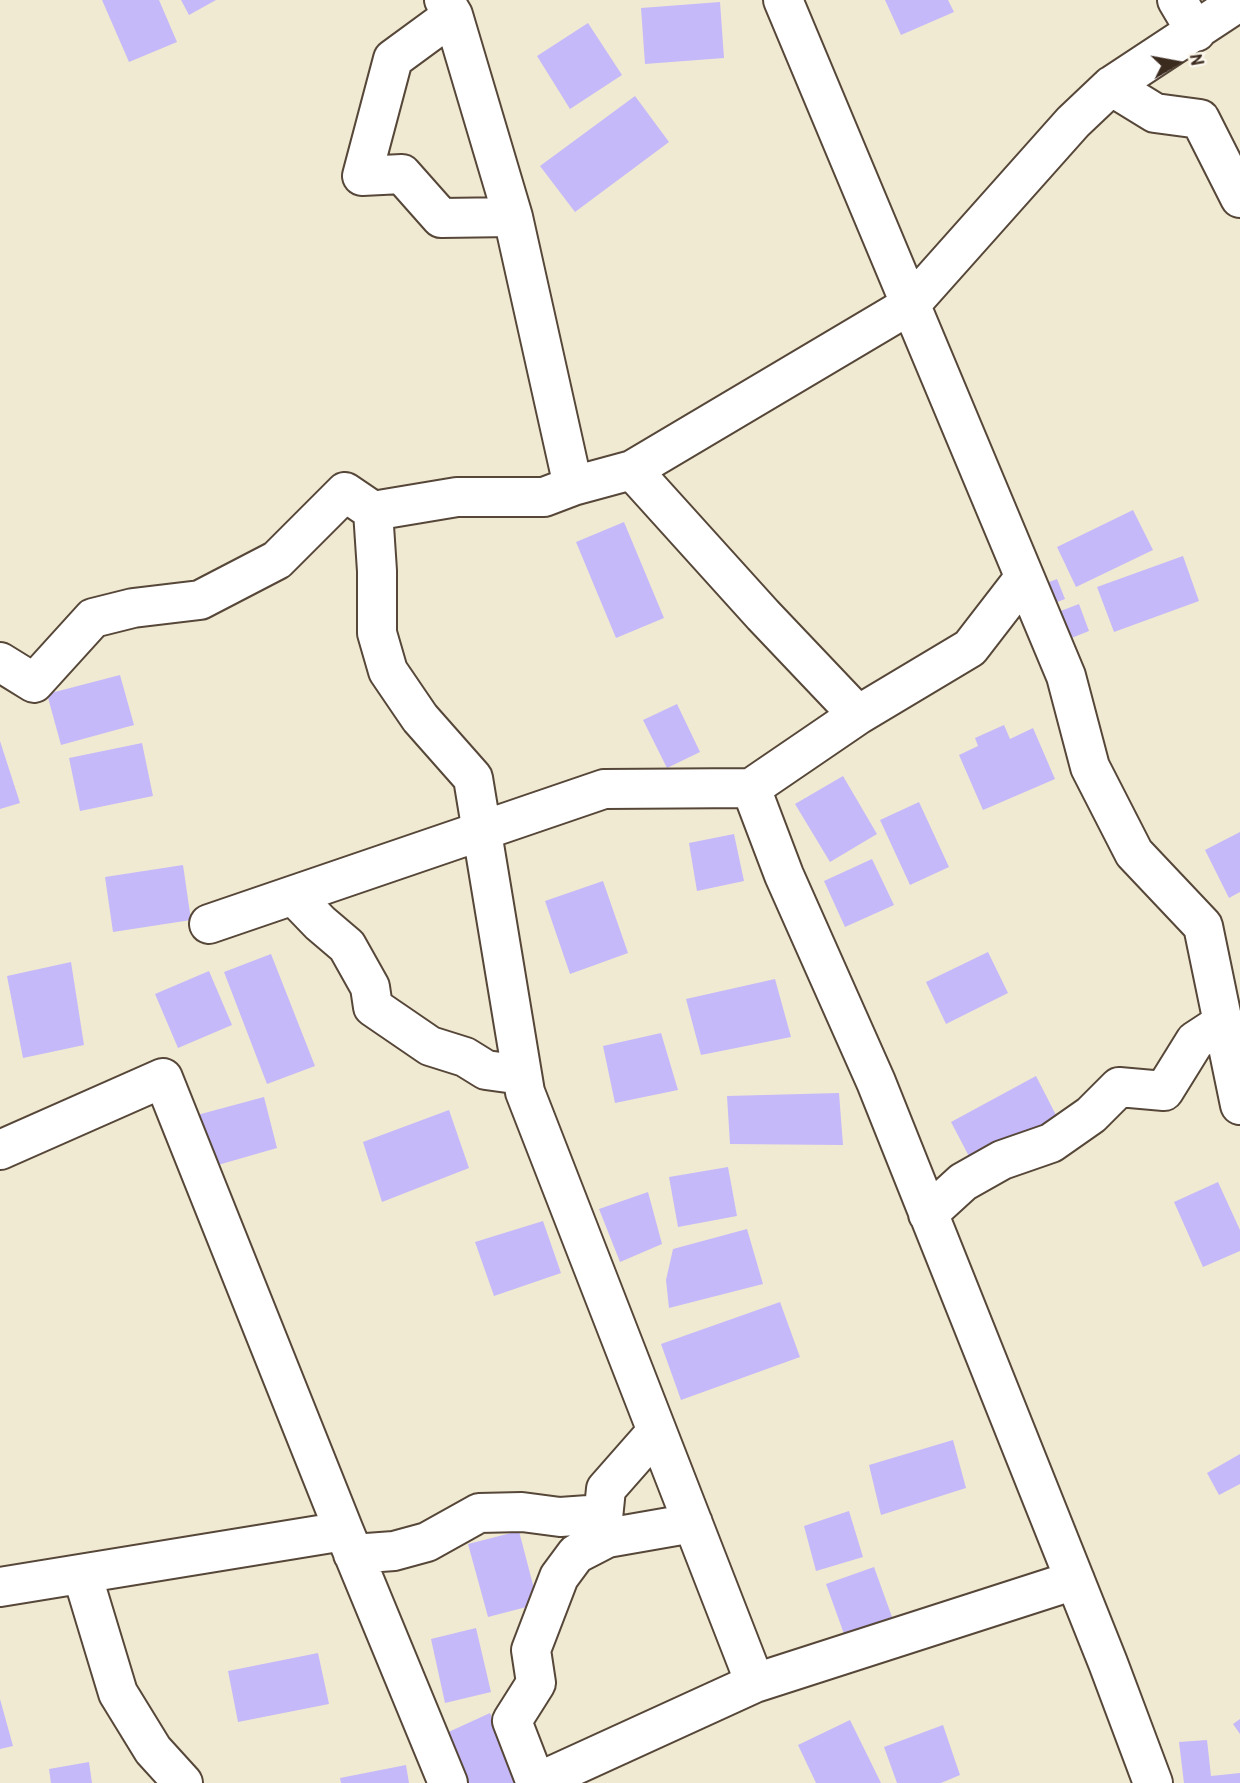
<!DOCTYPE html>
<style>
body{margin:0}
#map{position:relative;width:1240px;height:1783px;overflow:hidden;background:#f0ead2;font-family:"Patrick Hand",sans-serif}
canvas{display:block}
.north{position:absolute;left:1142px;top:28px;width:70px;height:70px;-webkit-text-stroke:5px #fbf7ec;paint-order:stroke;rotate:80deg;font-size:19px;font-weight:700;line-height:28px;text-align:center;color:#3b2a1e}
.north::after{content:'';display:block;margin:auto;width:24px;height:32px;background:#3b2a1e;clip-path:polygon(50% 0,100% 100%,50% 72%,0 100%)}
</style>
<div id="map">
<canvas width="1240" height="1783"></canvas>
<div class="north">N</div>
</div>
<script>
const ctx = document.querySelector('canvas').getContext('2d');
ctx.lineJoin = 'round';
function fill(path, color) {
  ctx.fillStyle = color;
  ctx.fill(path, 'evenodd');
}
function shape(rows) {
  const path = new Path2D();
  for (const r of rows) {
    path.moveTo(r[0], r[1]);
    for (let i = 2; i < r.length; i += 2) path.lineTo(r[i], r[i + 1]);
  }
  return path;
}
function trace(path, color, width, dash) {
  ctx.strokeStyle = color;
  ctx.lineWidth = width;
  ctx.lineCap = dash ? 'butt' : 'round';
  ctx.setLineDash(dash || []);
  ctx.stroke(path);
}
const building = shape([
 [102,0,159,0,177,42,129,62],
 [181,0,216,0,189,15],
 [885,0,948,0,954,12,901,35],
 [720,2,724,58,645,64,641,8],
 [588,23,622,75,570,109,537,56],
 [635,96,669,142,575,212,540,166],
 [1133,510,1153,550,1076,587,1057,547],
 [624,522,664,618,616,638,576,542],
 [1183,556,1199,601,1114,632,1097,587],
 [1057,579,1065,599,1047,606,1039,586],
 [1079,604,1089,631,1069,639,1058,612],
 [120,675,134,725,61,745,47,694],
 [677,704,700,752,667,768,643,720],
 [1004,725,1010,739,1033,728,1055,779,983,810,959,755,978,746,975,738],
 [0,741,20,803,0,809],
 [142,743,153,796,80,811,69,758],
 [843,776,877,834,830,862,795,804],
 [919,802,949,867,910,885,880,820],
 [1240,832,1240,892,1229,898,1205,850],
 [734,834,744,881,697,891,689,843],
 [872,859,894,905,845,927,824,881],
 [183,865,191,920,113,932,105,877],
 [603,881,628,953,570,974,545,901],
 [988,952,1008,993,946,1024,926,982],
 [271,954,315,1066,267,1084,224,972],
 [71,962,84,1045,23,1058,7,976],
 [209,971,232,1025,178,1048,155,994],
 [775,979,791,1037,701,1055,686,999],
 [661,1033,678,1090,615,1103,603,1046],
 [1036,1076,1057,1117,972,1162,951,1122],
 [839,1093,843,1145,730,1144,727,1096],
 [264,1097,277,1148,204,1169,186,1118],
 [449,1110,469,1168,382,1202,363,1142],
 [728,1167,737,1216,678,1227,669,1177],
 [1218,1182,1240,1230,1240,1251,1203,1267,1174,1202],
 [648,1192,662,1244,620,1262,599,1209],
 [543,1221,561,1273,494,1296,475,1242],
 [747,1229,763,1284,669,1308,666,1280,673,1249],
 [780,1302,800,1357,681,1400,661,1344],
 [953,1440,966,1488,881,1515,869,1465],
 [1240,1454,1240,1484,1219,1495,1207,1473],
 [849,1511,863,1557,816,1571,804,1526],
 [519,1531,538,1604,488,1617,468,1544],
 [874,1567,896,1628,848,1645,826,1584],
 [476,1628,491,1692,445,1703,431,1639],
 [318,1653,329,1704,238,1722,228,1671],
 [0,1699,13,1746,0,1749],
 [490,1713,522,1783,464,1783,442,1735],
 [1240,1719,1240,1734,1233,1724],
 [850,1720,881,1783,816,1783,798,1745],
 [943,1725,960,1775,941,1783,897,1783,884,1747],
 [1207,1740,1211,1776,1240,1773,1240,1783,1184,1783,1179,1742],
 [89,1762,92,1783,51,1783,49,1769],
 [406,1765,409,1783,341,1783,340,1778]
]);
const minor = shape([
 [444,0,453,15,513,217,573,486,632,470,763,615,858,715,751,788,784,875,876,1082,1108,1663,1153,1783],
 [783,0,1066,676,1090,767,1134,853,1203,926,1240,1105],
 [1177,0,1196,32],
 [453,15,393,59,362,176,402,174,441,218,513,217],
 [1111,86,1240,1],
 [632,470,910,305,1073,122,1111,86,1155,113,1200,119,1240,198],
 [373,511,377,571,377,633,388,671,420,718,473,778,525,1092,755,1683,1075,1580],
 [0,662,34,683,93,618,133,608,200,600,277,560,345,492,373,511,457,497,544,497,573,486],
 [858,715,970,648,1024,578],
 [294,896,320,923,347,946,370,987,373,1007,430,1046,465,1057,486,1070,522,1075],
 [209,924,604,789,751,788],
 [0,1150,163,1078,344,1531,0,1587],
 [928,1214,963,1182,1002,1160,1051,1143,1091,1115,1119,1087,1164,1091,1195,1041,1224,1022],
 [657,1431,606,1489,602,1528,607,1538,693,1523],
 [344,1531,448,1783],
 [353,1554,394,1551,427,1542,479,1513,522,1512,560,1517,603,1514],
 [82,1574,118,1693,153,1750,183,1783],
 [536,1783,512,1721,536,1683,531,1650,559,1577,576,1554,607,1538],
 [536,1783,755,1683]
]);
fill(building, '#c5b9f9');
trace(minor, '#564739', 42);
trace(minor, '#fff', 38);
</script>
